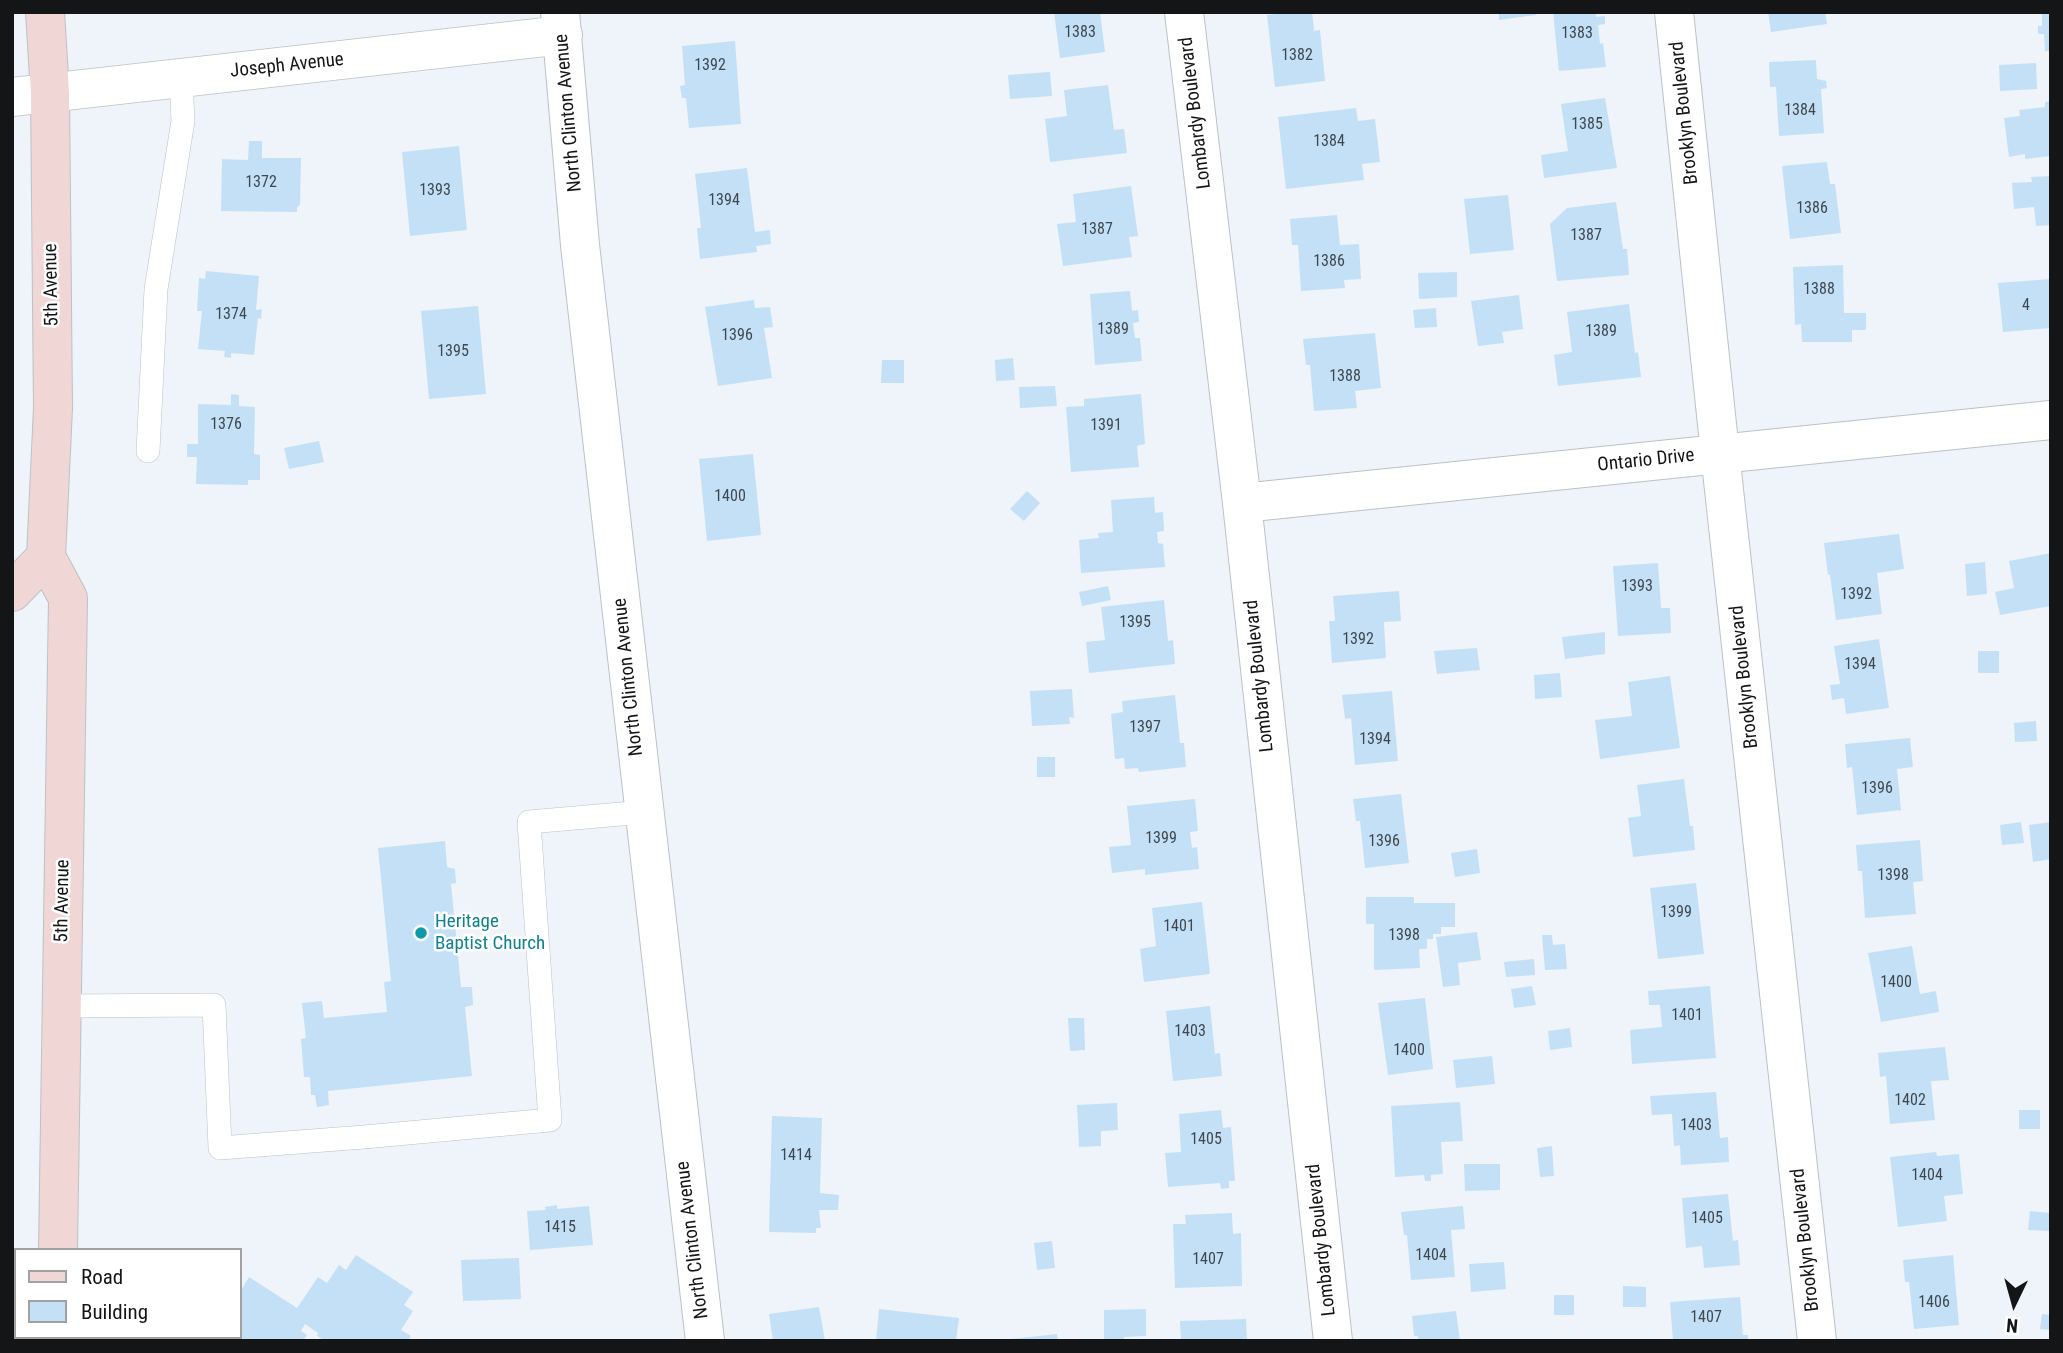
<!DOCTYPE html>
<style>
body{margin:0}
#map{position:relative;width:2063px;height:1353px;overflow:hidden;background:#eef4f9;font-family:"Roboto Condensed",sans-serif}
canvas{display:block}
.frame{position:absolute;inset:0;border:14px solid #131516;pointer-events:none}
.legend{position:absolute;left:14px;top:1248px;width:228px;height:91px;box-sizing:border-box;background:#fff;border:2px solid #a1a1a2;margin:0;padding:9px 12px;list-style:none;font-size:21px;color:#131516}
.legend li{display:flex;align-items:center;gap:14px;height:35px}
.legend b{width:35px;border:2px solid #a1a1a2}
.north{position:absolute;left:1979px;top:1269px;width:70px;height:70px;-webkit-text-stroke:5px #fff;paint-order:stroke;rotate:185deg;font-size:19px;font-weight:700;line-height:28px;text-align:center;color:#131516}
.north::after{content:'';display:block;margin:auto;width:24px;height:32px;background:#131516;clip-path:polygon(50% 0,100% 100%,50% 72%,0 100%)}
</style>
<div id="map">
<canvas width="2063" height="1353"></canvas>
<div class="frame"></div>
<ul class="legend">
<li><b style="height:9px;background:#f0d7d6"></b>Road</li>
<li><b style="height:19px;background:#c4e0f7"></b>Building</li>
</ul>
<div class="north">N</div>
</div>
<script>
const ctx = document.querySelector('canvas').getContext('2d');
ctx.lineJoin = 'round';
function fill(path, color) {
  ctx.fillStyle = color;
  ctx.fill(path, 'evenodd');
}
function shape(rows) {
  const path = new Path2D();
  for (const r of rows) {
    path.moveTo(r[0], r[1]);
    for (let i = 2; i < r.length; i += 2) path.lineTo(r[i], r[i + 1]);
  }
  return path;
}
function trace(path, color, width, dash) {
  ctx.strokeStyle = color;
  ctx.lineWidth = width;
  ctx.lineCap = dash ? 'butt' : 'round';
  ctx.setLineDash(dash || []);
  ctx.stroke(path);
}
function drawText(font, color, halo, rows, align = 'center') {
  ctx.font = font + ' "Roboto Condensed",sans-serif';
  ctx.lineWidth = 5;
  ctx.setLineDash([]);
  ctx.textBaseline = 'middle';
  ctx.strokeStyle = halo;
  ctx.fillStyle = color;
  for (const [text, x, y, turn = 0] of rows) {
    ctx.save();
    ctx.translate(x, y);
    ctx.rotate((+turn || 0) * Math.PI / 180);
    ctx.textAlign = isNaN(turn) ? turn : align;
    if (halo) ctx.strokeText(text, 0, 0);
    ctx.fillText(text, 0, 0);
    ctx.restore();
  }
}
const building = shape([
 [1054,12,1100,12,1105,52,1060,58],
 [1293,12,1312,12,1314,31,1320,30,1325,81,1275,87,1267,15],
 [1499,12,1536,12,1536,15,1499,20],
 [1553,12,1596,12,1596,17,1605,16,1605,24,1598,25,1600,44,1603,43,1606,67,1559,71],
 [1768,12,1825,12,1827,24,1771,32],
 [2042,12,2051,12,2051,51,2045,51,2044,34,2038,34,2038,26,2042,26],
 [735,41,741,124,689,128,686,98,682,98,680,86,685,85,682,46],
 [1816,60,1817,79,1826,81,1827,88,1821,89,1824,133,1779,136,1776,87,1770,87,1769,62],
 [2036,63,2037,89,2000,91,1999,65],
 [1050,72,1052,96,1010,99,1008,75],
 [1108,85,1114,130,1124,129,1127,153,1050,162,1045,119,1067,116,1064,90],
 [1605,98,1617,168,1544,178,1541,155,1568,151,1561,104],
 [2051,101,2051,156,2025,159,2025,154,2009,157,2004,118,2020,116,2019,110,2045,107,2045,102],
 [1356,108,1358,121,1375,119,1380,162,1362,164,1364,180,1286,189,1278,117],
 [249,141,262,141,262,158,301,158,300,205,297,207,297,212,221,211,222,159,248,160],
 [459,146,467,230,410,236,402,152],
 [1827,162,1830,184,1835,184,1841,233,1790,239,1782,166],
 [747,168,755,232,770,230,771,244,756,246,757,252,700,259,697,228,701,228,695,174],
 [2051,176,2051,225,2036,226,2034,207,2014,209,2012,183,2032,182,2031,177],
 [1131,186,1138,236,1129,237,1132,257,1063,266,1057,224,1076,222,1073,194],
 [1508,195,1514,250,1470,254,1464,199],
 [1616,202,1623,249,1627,249,1629,275,1557,281,1550,224,1567,208],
 [1337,215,1340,245,1359,244,1361,279,1344,280,1345,288,1301,291,1298,245,1292,245,1290,219],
 [1843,265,1844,313,1866,313,1866,330,1852,330,1852,342,1802,342,1801,324,1795,325,1793,267],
 [206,271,259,276,256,310,262,309,261,319,258,318,254,355,231,353,231,358,224,357,225,351,198,349,202,311,197,311,199,278,205,279],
 [1457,272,1457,297,1419,299,1418,273],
 [2051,279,2051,328,2003,332,1998,283],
 [1130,291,1132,311,1138,310,1139,322,1133,323,1135,338,1140,338,1142,361,1095,365,1090,294],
 [1519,295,1523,329,1502,332,1504,343,1478,346,1471,301],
 [754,300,755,308,770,307,773,327,764,328,772,378,718,386,705,307],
 [1629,304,1635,353,1638,352,1641,377,1558,386,1554,355,1572,352,1567,312],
 [478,306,486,394,429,399,421,311],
 [1436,308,1437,327,1415,328,1413,310],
 [1375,333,1381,388,1355,391,1357,408,1314,411,1310,365,1306,365,1303,339],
 [1013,358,1015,380,996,381,995,360],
 [882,360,904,360,904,383,881,383],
 [1055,386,1057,406,1020,408,1019,387],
 [231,394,239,395,239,406,255,407,254,454,260,455,260,480,248,480,248,485,196,484,197,457,187,457,187,444,198,444,198,404,231,405],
 [1141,394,1145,444,1137,446,1139,467,1071,472,1066,407,1084,406,1084,399],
 [319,441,324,462,289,469,284,448],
 [753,454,761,535,707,541,699,459],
 [1027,491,1040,503,1024,521,1010,509],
 [1154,497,1155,513,1163,512,1164,531,1157,532,1158,543,1163,544,1165,567,1081,573,1079,540,1099,538,1098,533,1113,532,1111,500],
 [1899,534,1904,569,1877,573,1882,614,1836,620,1830,575,1828,575,1824,543],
 [2051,553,2051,606,2000,615,1995,592,2014,588,2009,561],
 [1985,562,1987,594,1967,596,1965,564],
 [1658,563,1661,608,1670,608,1671,633,1618,636,1613,566],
 [1108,586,1111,600,1082,606,1079,592],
 [1399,591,1401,621,1384,622,1386,658,1332,663,1329,621,1335,621,1333,596],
 [1164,600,1168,641,1173,640,1175,664,1089,673,1086,642,1105,640,1101,607],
 [1605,632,1605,654,1565,659,1562,637],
 [1879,639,1889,708,1846,714,1844,698,1832,700,1830,685,1840,684,1834,646],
 [1477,648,1480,670,1437,674,1434,651],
 [1978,651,1999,651,1999,673,1978,673],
 [1560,673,1562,697,1535,699,1534,675],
 [1670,676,1680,748,1600,759,1595,720,1632,716,1628,682],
 [1072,689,1074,718,1069,717,1070,724,1032,726,1030,691],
 [1392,691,1398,761,1355,765,1351,718,1345,719,1342,695],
 [1175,695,1180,743,1184,743,1186,767,1139,772,1138,768,1125,769,1124,758,1115,759,1111,714,1123,712,1122,701],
 [2036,721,2037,741,2015,742,2014,723],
 [1910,738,1913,767,1897,769,1901,810,1857,815,1852,767,1847,768,1845,744],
 [1037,757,1055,757,1055,777,1037,777],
 [1684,779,1690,826,1693,826,1695,850,1633,857,1628,818,1641,816,1637,785],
 [1401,794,1409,863,1365,868,1360,821,1356,821,1353,799],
 [1195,799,1198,831,1190,832,1192,848,1197,847,1199,869,1145,875,1145,869,1112,873,1109,847,1131,845,1127,806],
 [2021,822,2024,843,2002,845,2000,825],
 [2051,822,2051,859,2033,862,2029,825],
 [1920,840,1923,881,1913,882,1916,914,1865,918,1862,871,1858,871,1856,845],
 [445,841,447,867,455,869,456,883,451,884,461,987,472,987,473,1005,465,1007,472,1076,328,1091,329,1105,317,1107,315,1095,311,1095,310,1077,304,1077,301,1039,306,1038,302,1003,322,1001,324,1018,387,1012,384,982,391,981,378,848],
 [1477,849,1480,873,1455,877,1451,853],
 [1696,883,1704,954,1658,959,1650,888],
 [1366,897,1414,897,1414,903,1455,903,1455,927,1441,927,1441,934,1433,934,1433,939,1427,939,1427,949,1419,949,1420,968,1374,970,1374,924,1366,924],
 [1202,902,1210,974,1144,982,1140,949,1156,946,1152,908],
 [1477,932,1481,960,1458,963,1460,985,1443,987,1436,937],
 [1542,935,1552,935,1553,945,1565,944,1567,969,1545,970],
 [1912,946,1920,994,1936,991,1939,1012,1881,1022,1868,953],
 [1534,959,1535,975,1506,977,1504,962],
 [1532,986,1536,1005,1514,1008,1511,989],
 [1710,986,1716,1058,1632,1064,1630,1030,1662,1027,1660,1005,1649,1005,1648,991],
 [1425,998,1433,1069,1388,1075,1378,1003],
 [1210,1006,1215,1054,1220,1053,1222,1076,1173,1081,1166,1011],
 [1068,1018,1084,1018,1085,1050,1070,1051],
 [1570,1028,1572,1047,1550,1050,1548,1031],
 [1945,1047,1949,1080,1931,1081,1935,1120,1890,1124,1886,1076,1880,1077,1878,1053],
 [1492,1056,1495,1084,1456,1088,1453,1060],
 [1716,1092,1720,1138,1728,1137,1729,1162,1681,1165,1680,1145,1674,1146,1672,1114,1652,1115,1650,1096],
 [1460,1102,1463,1141,1441,1142,1443,1174,1431,1175,1431,1181,1425,1181,1424,1175,1395,1177,1391,1106],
 [1117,1103,1118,1130,1101,1131,1101,1146,1079,1147,1077,1105],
 [1221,1110,1223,1128,1231,1127,1235,1181,1229,1181,1229,1188,1221,1189,1220,1183,1168,1187,1165,1153,1181,1152,1179,1114],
 [2019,1110,2040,1110,2040,1129,2019,1129],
 [772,1116,822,1118,820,1193,839,1195,838,1210,819,1210,821,1228,816,1228,816,1233,769,1232],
 [1552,1146,1554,1176,1540,1177,1537,1148],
 [1936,1152,1937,1156,1959,1154,1963,1194,1944,1196,1947,1221,1898,1227,1890,1157],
 [1464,1164,1500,1164,1500,1190,1465,1191],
 [1728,1194,1733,1241,1738,1240,1740,1265,1704,1268,1702,1246,1686,1248,1682,1198],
 [557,1205,557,1209,589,1206,593,1245,530,1250,527,1211,546,1210,545,1207],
 [1463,1206,1465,1229,1451,1230,1455,1277,1411,1280,1407,1235,1404,1235,1401,1212],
 [2030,1211,2050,1213,2049,1231,2028,1230],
 [1232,1213,1233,1234,1241,1233,1242,1286,1175,1288,1173,1224,1186,1224,1185,1215],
 [1052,1241,1055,1268,1037,1270,1034,1243],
 [356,1255,413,1292,404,1305,413,1311,401,1330,411,1336,408,1341,325,1341,317,1336,318,1333,305,1324,301,1331,307,1335,303,1341,193,1341,188,1337,240,1337,240,1292,249,1277,297,1308,318,1277,327,1283,339,1265,346,1270],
 [1953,1255,1959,1325,1914,1329,1909,1282,1905,1282,1903,1260],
 [519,1258,521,1299,463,1301,461,1260],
 [1504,1262,1506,1289,1471,1292,1469,1264],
 [1623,1286,1646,1287,1646,1307,1623,1307],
 [1554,1295,1574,1295,1574,1315,1554,1315],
 [1740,1297,1743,1335,1748,1335,1748,1341,1673,1341,1670,1302],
 [819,1307,825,1341,773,1341,769,1314],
 [879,1309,959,1318,956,1341,876,1341],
 [1146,1309,1146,1336,1124,1337,1124,1341,1104,1341,1104,1310],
 [1456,1311,1460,1341,1418,1341,1418,1336,1414,1336,1412,1316],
 [2042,1314,2051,1315,2051,1330,2040,1329],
 [1246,1319,1247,1341,1181,1341,1180,1321],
 [1057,1334,1058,1341,1011,1341,1011,1339]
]);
const lane = shape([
 [148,451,156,289,183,121,181,78],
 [62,1006,214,1005,220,1148,364,1137,550,1120,529,822,644,812]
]);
const street = shape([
 [560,12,580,245,705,1341],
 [1184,12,1242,503,1333,1341],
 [1674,12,1720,453,1817,1341],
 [12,97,563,35],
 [1242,503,2051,420]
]);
const secondary = shape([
 [45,12,50,93,53,408,46,557,68,598,58,1250],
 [12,592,46,557],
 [24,1341,24,1337],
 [56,1341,56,1337]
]);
const markers = [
 [421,933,7,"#0f9aa8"]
];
const numberNames = [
 ["1383",1080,33],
 ["1383",1577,34],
 ["1382",1297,56],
 ["1392",710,66],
 ["1384",1800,111],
 ["1385",1587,125],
 ["1384",1329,142],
 ["1372",261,183],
 ["1393",435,191],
 ["1394",724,201],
 ["1386",1812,209],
 ["1387",1097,230],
 ["1387",1586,236],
 ["1386",1329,262],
 ["1388",1819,290],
 ["4",2026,306],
 ["1374",231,315],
 ["1389",1113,330],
 ["1389",1601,332],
 ["1396",737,336],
 ["1395",453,352],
 ["1388",1345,377],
 ["1376",226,425],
 ["1391",1106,426],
 ["1400",730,497],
 ["1393",1637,587],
 ["1392",1856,595],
 ["1395",1135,623],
 ["1392",1358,640],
 ["1394",1860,665],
 ["1397",1145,728],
 ["1394",1375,740],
 ["1396",1877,789],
 ["1399",1161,839],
 ["1396",1384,842],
 ["1398",1893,876],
 ["1399",1676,913],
 ["1401",1179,927],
 ["1398",1404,936],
 ["1400",1896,983],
 ["1401",1687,1016],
 ["1403",1190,1032],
 ["1400",1409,1051],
 ["1402",1910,1101],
 ["1403",1696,1126],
 ["1405",1206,1140],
 ["1414",796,1156],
 ["1404",1927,1176],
 ["1405",1707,1219],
 ["1415",560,1228],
 ["1404",1431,1256],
 ["1407",1208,1260],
 ["1406",1934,1303],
 ["1407",1706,1318]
];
const streetNames = [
 ["Joseph Avenue",287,66,-6],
 ["North Clinton Avenue",569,113,-95],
 ["Lombardy Boulevard",1196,113,-97],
 ["Brooklyn Boulevard",1685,113,-96],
 ["5th Avenue",52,285,-91],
 ["Ontario Drive",1646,461,-6],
 ["Lombardy Boulevard",1260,676,-96],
 ["North Clinton Avenue",629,677,-96],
 ["Brooklyn Boulevard",1745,677,-96],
 ["5th Avenue",63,901,-89],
 ["North Clinton Avenue",693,1240,-97],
 ["Lombardy Boulevard",1322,1240,-96],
 ["Brooklyn Boulevard",1806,1240,-96]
];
const cultureNames = [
 ["Heritage",435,922],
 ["Baptist Church",435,944]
];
fill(building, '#c4e0f7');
trace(lane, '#bbc1c5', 24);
trace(street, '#bbc1c5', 40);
trace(secondary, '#bbc1c5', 40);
trace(lane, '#fff', 23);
trace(street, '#fff', 38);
trace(secondary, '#f0d7d6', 38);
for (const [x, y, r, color] of markers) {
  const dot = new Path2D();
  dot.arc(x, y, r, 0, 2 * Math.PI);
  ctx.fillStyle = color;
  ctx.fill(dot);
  trace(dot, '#fff', 2.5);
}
drawText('16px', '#3f484e', null, numberNames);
drawText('19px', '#131516', '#fff', streetNames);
drawText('19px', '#0d838f', '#fff', cultureNames, 'left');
</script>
